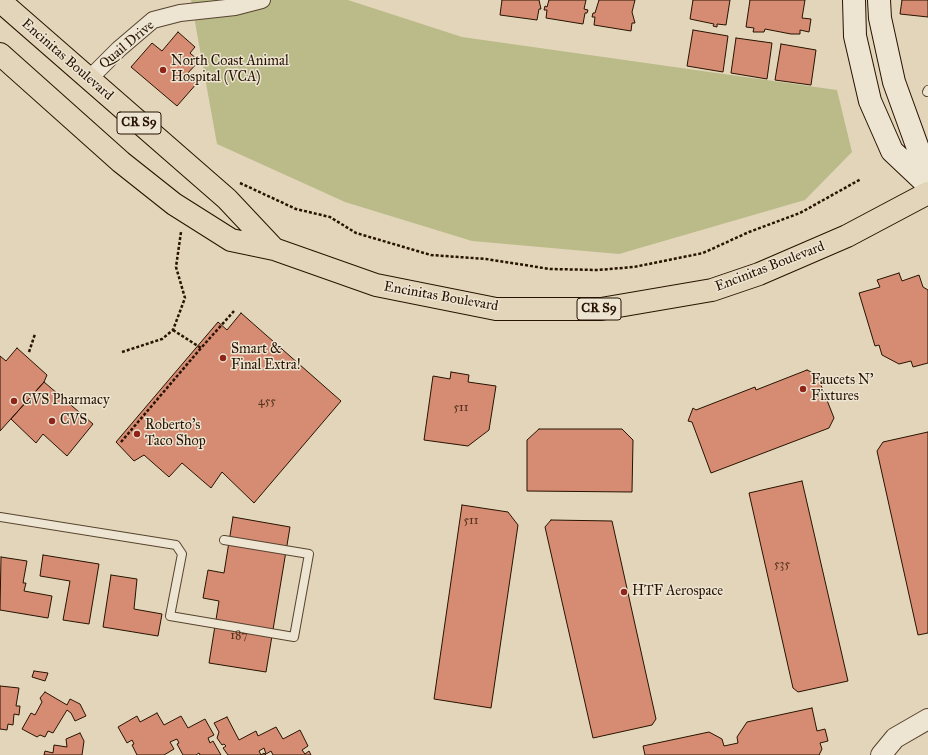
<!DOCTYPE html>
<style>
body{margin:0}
canvas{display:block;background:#e3d5b9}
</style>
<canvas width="928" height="755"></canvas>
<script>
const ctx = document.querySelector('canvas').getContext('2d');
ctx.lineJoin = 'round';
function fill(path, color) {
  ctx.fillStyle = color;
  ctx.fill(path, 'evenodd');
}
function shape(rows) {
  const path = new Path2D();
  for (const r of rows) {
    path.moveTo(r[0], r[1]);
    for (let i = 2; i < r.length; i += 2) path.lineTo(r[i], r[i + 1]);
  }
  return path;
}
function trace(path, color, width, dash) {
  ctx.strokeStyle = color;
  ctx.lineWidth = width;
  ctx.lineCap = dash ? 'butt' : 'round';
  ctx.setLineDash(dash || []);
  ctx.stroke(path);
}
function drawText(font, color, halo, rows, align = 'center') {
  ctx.font = font + ' "IM FELL Great Primer",serif';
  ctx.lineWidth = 3;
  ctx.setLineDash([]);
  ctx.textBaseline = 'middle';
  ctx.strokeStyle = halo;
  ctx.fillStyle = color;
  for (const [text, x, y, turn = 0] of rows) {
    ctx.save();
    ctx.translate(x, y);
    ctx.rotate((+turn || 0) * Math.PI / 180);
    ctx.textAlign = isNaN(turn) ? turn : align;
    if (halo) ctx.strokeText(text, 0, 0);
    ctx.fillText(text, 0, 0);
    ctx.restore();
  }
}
const green = shape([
 [191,0,348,0,462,37,837,90,852,152,805,200,619,254,472,241,345,202,217,144]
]);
const building = shape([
 [502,0,539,0,541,9,539,9,537,20,500,15,502,0],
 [549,0,586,0,584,9,588,10,587,13,585,13,583,24,546,18,547,10,544,10,545,6,547,7,549,0],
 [599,0,635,0,632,12,635,23,632,23,631,31,594,25,595,17,592,17,593,13,595,13,599,0],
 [693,0,730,0,726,25,717,24,717,27,713,26,714,24,690,19,693,0],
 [750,0,805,0,802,18,811,19,809,32,800,30,800,34,791,34,765,29,764,32,753,32,754,28,746,27,750,0],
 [902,0,928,0,928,17,900,14,902,0],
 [693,30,728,36,723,72,687,66,693,30],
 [178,32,195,47,190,53,199,61,187,74,198,82,177,106,131,67,152,43,162,51,178,32],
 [736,38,772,43,767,79,731,73,736,38],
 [781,44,816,50,811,85,775,80,781,44],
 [899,273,902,281,919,275,923,287,928,290,928,363,913,367,911,361,899,364,882,355,879,345,875,346,859,293,880,287,877,280,899,273],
 [241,313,341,401,254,503,222,472,211,488,182,463,169,477,144,455,134,461,116,442,218,322,227,330,241,313],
 [17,348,47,375,44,382,0,431,0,356,6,361,17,348],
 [807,370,817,375,834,418,829,428,711,473,692,422,688,421,693,408,696,410,755,387,756,390,807,370],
 [451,372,469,375,468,382,496,386,489,430,468,446,424,440,433,376,450,379,451,372],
 [44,382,93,424,67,456,43,434,36,443,11,419,44,382],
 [539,429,622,429,633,440,632,492,527,491,527,440,539,429],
 [928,432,928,633,918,635,877,451,883,442,928,432],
 [802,481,848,681,798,692,793,688,749,493,802,481],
 [462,505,508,512,518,525,491,708,434,699,462,505],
 [233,517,290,527,266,672,209,663,219,601,203,598,208,570,224,573,233,517],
 [551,520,612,521,656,719,652,725,593,738,545,527,551,520],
 [43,555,99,564,89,624,63,620,70,581,40,576,43,555],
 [1,557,27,561,23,583,26,583,24,591,52,596,48,618,0,610,1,557],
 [111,575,137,579,134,609,162,614,158,636,103,627,111,575],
 [34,671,48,673,45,681,32,677,34,671],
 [0,686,19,688,16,706,20,706,19,715,14,714,13,725,8,724,7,730,0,729,0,686],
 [45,692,67,705,70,699,80,704,86,716,75,721,71,713,67,710,53,733,48,731,45,737,40,735,37,737,22,729,31,713,35,715,42,702,40,698,45,692],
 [812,708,817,731,825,729,828,741,820,743,822,749,819,755,645,755,643,746,709,732,722,739,724,746,738,743,737,737,747,722,812,708],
 [157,713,164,725,181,716,188,728,205,719,214,735,208,738,210,743,213,741,221,755,200,755,199,753,196,755,183,755,177,744,179,743,177,739,170,742,174,749,164,755,137,755,132,745,134,744,132,740,127,743,118,727,137,716,140,722,157,713],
 [227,717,239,740,256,731,258,736,276,727,283,739,300,730,308,746,302,750,305,754,309,751,311,755,273,755,271,751,266,754,264,748,259,751,261,755,264,753,266,755,228,755,223,748,226,746,224,744,222,745,217,738,219,732,214,723,227,717],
 [80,733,84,741,82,755,44,755,45,751,53,753,54,745,67,747,66,739,80,733]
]);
const path = shape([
 [240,183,296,209,330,217,356,233,431,255,486,259,550,269,598,270,634,267,703,253,749,232,800,213,861,179],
 [173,330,201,348,234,311],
 [29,352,35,334],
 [122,352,162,339,173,330,185,298,176,267,181,232],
 [121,442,201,348]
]);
const service = shape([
 [927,92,928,90],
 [0,517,176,545,182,554,170,616,294,637,309,554,224,540]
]);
const minor = shape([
 [89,79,119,49,153,20,180,13,235,7,262,0]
]);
const tertiary = shape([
 [881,755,895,738,928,719]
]);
const secondary = shape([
 [854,0,855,36,870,101,892,151,928,185],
 [879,0,880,18,894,82,928,176]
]);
const primary = shape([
 [0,1,227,199,274,249],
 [0,54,121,162,174,204,231,240,274,249,376,285,496,309,601,309,712,290,759,274,847,236,928,193]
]);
const markers = [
 [163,70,4,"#8f2418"],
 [223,358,4,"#8f2418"],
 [803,389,4,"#8f2418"],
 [14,401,4,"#8f2418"],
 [52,421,4,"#8f2418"],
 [137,434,4,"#8f2418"],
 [624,592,4,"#8f2418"]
];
const numberNames = [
 ["455",267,402],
 ["511",461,408],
 ["511",471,521],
 ["535",782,565],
 ["187",239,636]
];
const shields = [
 [139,123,44],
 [599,309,44]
];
const shieldNames = [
 ["CR S9",139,123],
 ["CR S9",599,309]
];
const streetNames = [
 ["Quail Drive",127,45,-40],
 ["Encinitas Boulevard",67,60,41],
 ["Encinitas Boulevard",770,267,-21],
 ["Encinitas Boulevard",441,297,10]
];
const poiNames = [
 ["North Coast Animal",171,62],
 ["Hospital (VCA)",171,78],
 ["Smart &",231,350],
 ["Final Extra!",231,366],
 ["Faucets N'",811,381],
 ["Fixtures",811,397],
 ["CVS Pharmacy",22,401],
 ["CVS",60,421],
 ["Roberto's",145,426],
 ["Taco Shop",145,442],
 ["HTF Aerospace",632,592]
];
fill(green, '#bbbb8a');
fill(building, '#d68c73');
trace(building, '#271300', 1);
trace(service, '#56442e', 10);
trace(minor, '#56442e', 18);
trace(tertiary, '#56442e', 22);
trace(secondary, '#271300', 24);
trace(primary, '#271300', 24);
trace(path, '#271300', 2.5, [3, 2]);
trace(service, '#ede4d2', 8);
trace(minor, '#ede4d2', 16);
trace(tertiary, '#ede4d2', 20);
trace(secondary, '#ede4d2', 22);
trace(primary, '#e3d5b9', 22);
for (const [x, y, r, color] of markers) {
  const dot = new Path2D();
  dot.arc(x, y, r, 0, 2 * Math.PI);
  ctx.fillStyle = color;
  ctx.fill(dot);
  trace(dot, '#ede4d2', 1.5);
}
drawText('12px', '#53311d', null, numberNames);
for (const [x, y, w] of shields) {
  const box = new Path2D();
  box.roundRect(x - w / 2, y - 11, w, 22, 3);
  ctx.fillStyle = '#ede4d2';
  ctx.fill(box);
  trace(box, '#271300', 1);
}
drawText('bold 13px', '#271300', null, shieldNames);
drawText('14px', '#271300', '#ede4d2', streetNames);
drawText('14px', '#271300', '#ede4d2', poiNames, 'left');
</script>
